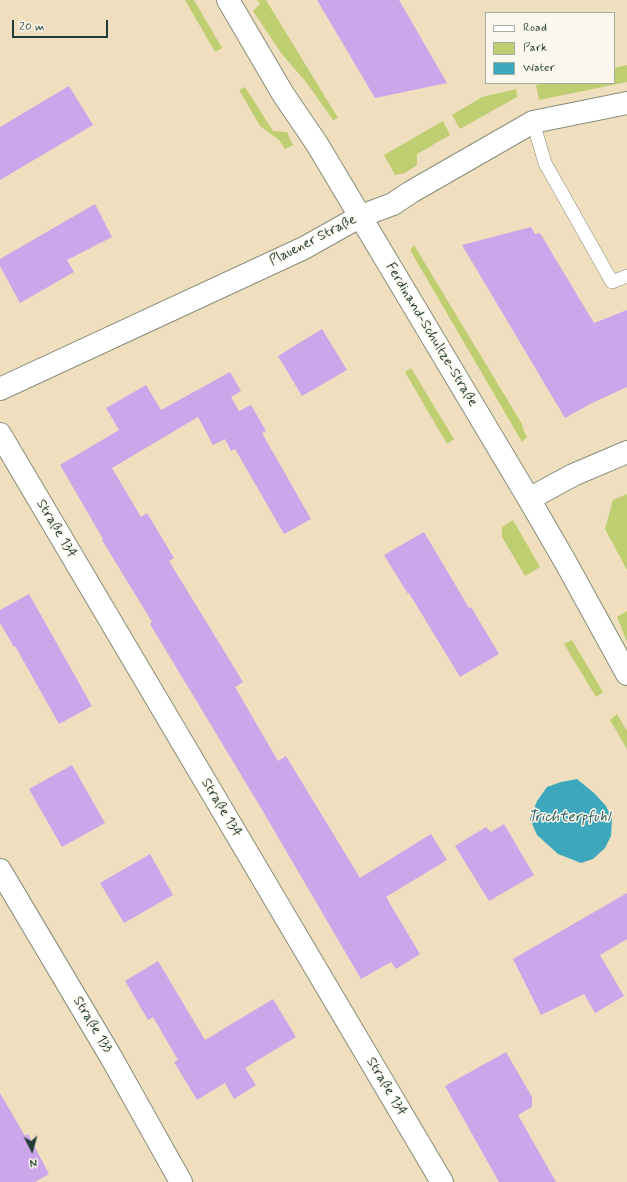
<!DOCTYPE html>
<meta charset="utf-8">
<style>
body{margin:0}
#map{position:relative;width:627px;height:1182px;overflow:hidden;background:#efdfbe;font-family:Mynerve,sans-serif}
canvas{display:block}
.legend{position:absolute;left:485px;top:12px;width:130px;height:72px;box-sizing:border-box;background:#fbf7ec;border:1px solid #a3ada2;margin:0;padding:5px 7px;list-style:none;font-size:12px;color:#1f3d34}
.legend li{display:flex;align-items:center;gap:8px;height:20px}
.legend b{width:20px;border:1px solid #a3ada2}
.north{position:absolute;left:12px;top:1130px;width:40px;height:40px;-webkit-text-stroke:3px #fbf7ec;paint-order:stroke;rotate:174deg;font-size:11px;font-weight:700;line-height:16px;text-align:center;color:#1f3d34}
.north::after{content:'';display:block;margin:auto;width:14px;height:18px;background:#1f3d34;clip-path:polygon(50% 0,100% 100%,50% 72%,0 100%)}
.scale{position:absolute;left:12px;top:20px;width:96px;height:18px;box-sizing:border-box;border:2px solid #1f3d34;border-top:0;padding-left:5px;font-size:12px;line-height:14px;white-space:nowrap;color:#1f3d34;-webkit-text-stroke:3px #fbf7ec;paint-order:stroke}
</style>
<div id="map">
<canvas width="627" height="1182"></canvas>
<ul class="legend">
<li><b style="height:5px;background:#fff"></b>Road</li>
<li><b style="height:11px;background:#bece71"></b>Park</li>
<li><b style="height:11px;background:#3da8bd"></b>Water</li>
</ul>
<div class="north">N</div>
<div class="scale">20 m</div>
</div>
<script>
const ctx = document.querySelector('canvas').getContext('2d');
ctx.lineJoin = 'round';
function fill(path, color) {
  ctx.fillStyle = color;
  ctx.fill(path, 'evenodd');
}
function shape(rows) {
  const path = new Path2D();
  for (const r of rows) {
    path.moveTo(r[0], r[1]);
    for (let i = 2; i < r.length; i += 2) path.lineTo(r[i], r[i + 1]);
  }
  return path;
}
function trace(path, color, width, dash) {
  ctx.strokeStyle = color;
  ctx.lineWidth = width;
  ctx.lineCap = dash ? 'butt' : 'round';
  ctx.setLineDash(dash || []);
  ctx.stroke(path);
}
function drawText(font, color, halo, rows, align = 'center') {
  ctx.font = font + ' Mynerve,sans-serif';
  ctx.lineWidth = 3;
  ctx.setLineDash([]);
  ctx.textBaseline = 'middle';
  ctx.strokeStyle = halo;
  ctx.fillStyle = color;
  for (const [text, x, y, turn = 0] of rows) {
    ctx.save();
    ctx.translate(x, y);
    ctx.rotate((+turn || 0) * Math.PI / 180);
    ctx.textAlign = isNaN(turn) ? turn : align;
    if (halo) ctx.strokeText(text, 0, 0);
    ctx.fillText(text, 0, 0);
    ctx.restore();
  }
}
const green = shape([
 [185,0,194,0,222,48,215,52],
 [257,0,266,0,338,118,333,120,306,82,281,53,253,11,260,4],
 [627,65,627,82,539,100,536,85,545,83,614,83,614,68],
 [245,87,273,131,287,132,293,145,285,149,279,140,260,126,239,90],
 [516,89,517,97,460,129,452,115,482,97],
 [443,121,450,135,417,154,417,165,405,173,395,175,384,155],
 [414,245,522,424,523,429,527,437,522,442,410,250],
 [411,368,454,439,447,444,405,372],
 [627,494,627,570,605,529,613,500],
 [513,520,540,567,525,576,502,537,502,527],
 [627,611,627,642,617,617],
 [572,640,603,692,596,697,564,644],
 [617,714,627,731,627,749,610,720]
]);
const water = shape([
 [577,779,594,793,606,806,612,819,611,836,605,848,593,859,581,863,558,854,537,835,530,819,537,801,547,787,561,782]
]);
const building = shape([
 [317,0,399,0,447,83,375,98],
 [69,86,93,125,0,180,0,127],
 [95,204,112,237,67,260,74,272,20,303,0,266,0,259],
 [531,227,535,234,540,233,594,323,627,310,627,387,592,403,565,418,462,245],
 [322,329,347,370,302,396,278,356],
 [230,372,241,391,231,397,239,411,251,405,266,431,262,433,311,519,284,534,235,449,231,451,225,439,213,445,198,417,112,468,141,517,147,513,174,558,169,561,243,682,235,687,278,761,286,756,360,878,431,834,447,860,386,897,420,954,396,969,391,962,361,979,261,808,150,624,152,622,102,540,103,539,60,465,119,430,106,408,146,385,161,410],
 [424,532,469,608,471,607,499,654,460,677,409,593,408,594,384,555],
 [29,594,92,706,59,724,15,646,14,647,0,623,0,610],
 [72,765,105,823,62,847,29,789],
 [504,824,534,875,489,901,455,846,486,827,491,832],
 [150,854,173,895,124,923,100,883],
 [627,893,627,939,600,955,624,996,595,1013,584,994,541,1015,513,959],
 [158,961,205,1040,273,999,296,1037,245,1068,256,1085,234,1099,225,1083,197,1100,174,1062,178,1060,153,1017,148,1020,125,981],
 [506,1052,532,1097,532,1107,518,1115,556,1182,499,1182,445,1086],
 [0,1093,25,1136,28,1134,49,1174,35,1182,0,1182]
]);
const lane = shape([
 [533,122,545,163,612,282,627,276]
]);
const street = shape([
 [361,216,393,204,411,192,533,122,627,103],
 [0,434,442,1182],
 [529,499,573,475,627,452],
 [0,870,111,1057,181,1182]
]);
const secondary = shape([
 [228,0,283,94,317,144,529,499,566,563,627,674],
 [0,389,304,248,361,216]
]);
const streetNames = [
 ["Plauener Straße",313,241,-27],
 ["Ferdinand-Schultze-Straße",431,335,59],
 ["Straße 134",56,529,59],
 ["Straße 134",221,808,59],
 ["Straße 133",92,1025,59],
 ["Straße 134",386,1087,59]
];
const waterNames = [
 ["Trichterpfuhl",569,818]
];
fill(green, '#bece71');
fill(water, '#3da8bd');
fill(building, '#cda5eb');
trace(lane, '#878e79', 14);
trace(street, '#878e79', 24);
trace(secondary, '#878e79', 24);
trace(lane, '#fff', 13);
trace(street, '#fff', 22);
trace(secondary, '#fff', 22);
drawText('14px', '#1f3d34', '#fbf7ec', streetNames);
drawText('italic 15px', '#285d5d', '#fbf7ec', waterNames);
</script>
